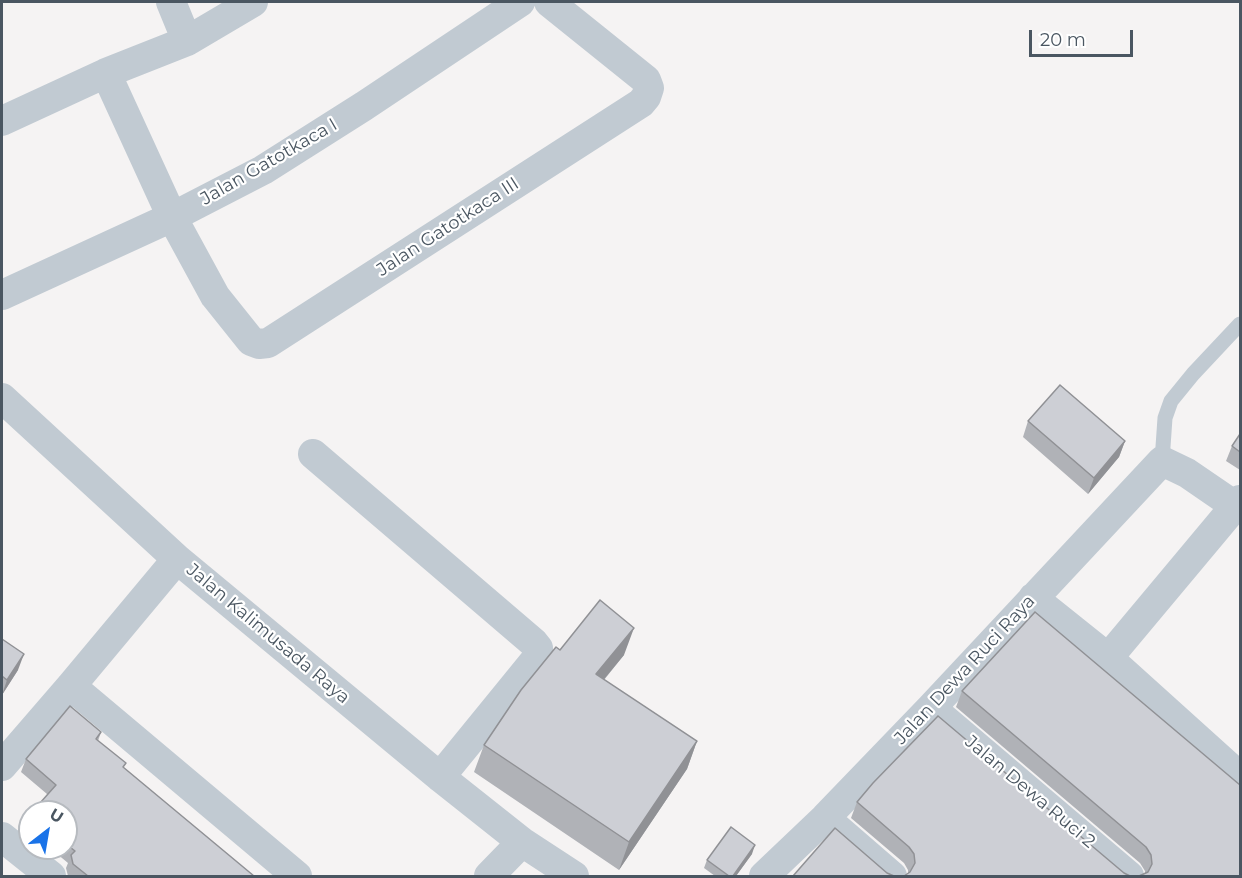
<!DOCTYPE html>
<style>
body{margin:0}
#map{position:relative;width:1242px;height:878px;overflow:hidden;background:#f5f3f3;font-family:Montserrat,sans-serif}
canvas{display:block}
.frame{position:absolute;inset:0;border:3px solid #4a5661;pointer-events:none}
.north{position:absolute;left:18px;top:800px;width:60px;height:60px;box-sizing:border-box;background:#fff;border:2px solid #b7bbc0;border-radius:50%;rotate:31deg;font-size:16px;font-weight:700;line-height:24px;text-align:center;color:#4a5661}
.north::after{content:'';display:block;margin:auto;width:21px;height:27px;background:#1a73e8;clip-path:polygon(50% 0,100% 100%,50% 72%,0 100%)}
.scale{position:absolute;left:1029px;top:30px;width:104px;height:27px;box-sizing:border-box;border:3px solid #4a5661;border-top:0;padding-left:8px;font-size:18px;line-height:21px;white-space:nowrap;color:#4a5661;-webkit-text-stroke:4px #fff;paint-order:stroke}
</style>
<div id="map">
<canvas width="1242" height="878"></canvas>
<div class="frame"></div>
<div class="north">U</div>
<div class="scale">20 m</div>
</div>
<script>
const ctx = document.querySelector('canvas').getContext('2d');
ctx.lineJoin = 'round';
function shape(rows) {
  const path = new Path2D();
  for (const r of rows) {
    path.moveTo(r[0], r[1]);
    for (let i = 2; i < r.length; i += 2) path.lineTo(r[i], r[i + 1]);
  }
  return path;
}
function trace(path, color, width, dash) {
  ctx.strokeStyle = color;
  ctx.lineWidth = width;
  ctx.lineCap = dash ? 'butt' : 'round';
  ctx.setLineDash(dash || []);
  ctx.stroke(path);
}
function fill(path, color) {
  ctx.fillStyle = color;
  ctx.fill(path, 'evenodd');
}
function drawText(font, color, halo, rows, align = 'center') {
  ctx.font = font + ' Montserrat,sans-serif';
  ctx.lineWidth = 4.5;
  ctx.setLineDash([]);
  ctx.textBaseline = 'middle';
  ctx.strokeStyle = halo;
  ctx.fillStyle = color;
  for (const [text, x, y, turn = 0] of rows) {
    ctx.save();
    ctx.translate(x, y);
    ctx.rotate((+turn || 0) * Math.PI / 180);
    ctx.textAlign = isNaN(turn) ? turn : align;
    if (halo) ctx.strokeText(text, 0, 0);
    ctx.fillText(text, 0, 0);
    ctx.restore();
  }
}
const lane = shape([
 [1162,461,1165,418,1171,401,1193,374,1240,324]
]);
const street = shape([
 [171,2,187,41],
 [106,73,172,217,215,296,251,341,259,344,268,343,641,103,646,97,649,88,646,80,549,2],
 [2,121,106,73,187,41,253,2],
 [2,295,172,217,263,170,364,106,520,2],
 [2,398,177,559,440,777,522,842,574,876],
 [313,454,534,643,538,648,538,653,537,658,440,777],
 [1033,598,1108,658,1240,777],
 [1108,658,1240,500],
 [71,686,297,876],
 [931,708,1129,876],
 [2,766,71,686,177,559],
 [825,818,892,876],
 [2,837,51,876],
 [489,876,522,842],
 [764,876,825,818,931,708,1162,461,1187,473,1235,506]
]);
const wall = shape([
 [1028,421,1125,441,1119,457,1088,494,1023,437],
 [1240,434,1240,470,1226,461,1232,446],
 [2,639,18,670,2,695],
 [560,650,624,655,604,680,697,741,687,769,619,870,474,772,484,745],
 [962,691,1240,876,1140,876,1145,873,1145,871,1140,863,956,707],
 [101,732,98,741,124,768,254,876,68,876,66,868,68,863,50,848,66,848,66,812,47,794,21,772,26,759],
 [857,802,1124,873,904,876,908,873,908,870,904,863,851,818],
 [30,815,30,831,25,827],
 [752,854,736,876,715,876,704,868,707,860]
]);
const shadedWall = shape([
 [1125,441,1119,457,1088,494,1094,478],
 [634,628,624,655,586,701,596,674],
 [24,654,18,670,2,695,7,680],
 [697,741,687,769,619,870,629,842],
 [755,845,752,854,736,876,733,876]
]);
const building = shape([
 [1060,385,1125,441,1094,478,1028,421,1060,385],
 [1240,434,1240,452,1232,446,1240,434],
 [600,600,634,628,596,674,697,741,629,842,484,745,521,690,556,647,560,650,600,600],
 [1035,612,1240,785,1240,876,1139,876,1148,872,1152,864,1151,855,1146,847,962,691,1035,612],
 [2,639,24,654,7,680,2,676,2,639],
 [70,706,101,732,96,739,126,763,123,767,254,876,88,876,73,864,71,855,75,851,66,844,66,812,32,812,56,785,26,759,70,706],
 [938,716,1124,873,1130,876,900,876,904,876,910,872,915,863,914,854,909,847,857,802,873,783,938,716],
 [731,827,755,845,733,876,729,876,707,860,731,827],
 [835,828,887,873,894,876,793,876,835,828]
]);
const streetNames = [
 ["Jalan Gatotkaca I",269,162,-30],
 ["Jalan Gatotkaca III",448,227,-33],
 ["Jalan Kalimusada Raya",268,634,40],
 ["Jalan Dewa Ruci Raya",965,670,-47],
 ["Jalan Dewa Ruci 2",1030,792,40]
];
trace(lane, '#c1cad2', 15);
trace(street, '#c1cad2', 30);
fill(wall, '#b0b2b7');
fill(shadedWall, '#909195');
fill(building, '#cdcfd5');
trace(building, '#909195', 1.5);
drawText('18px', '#4a5661', '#fff', streetNames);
</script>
